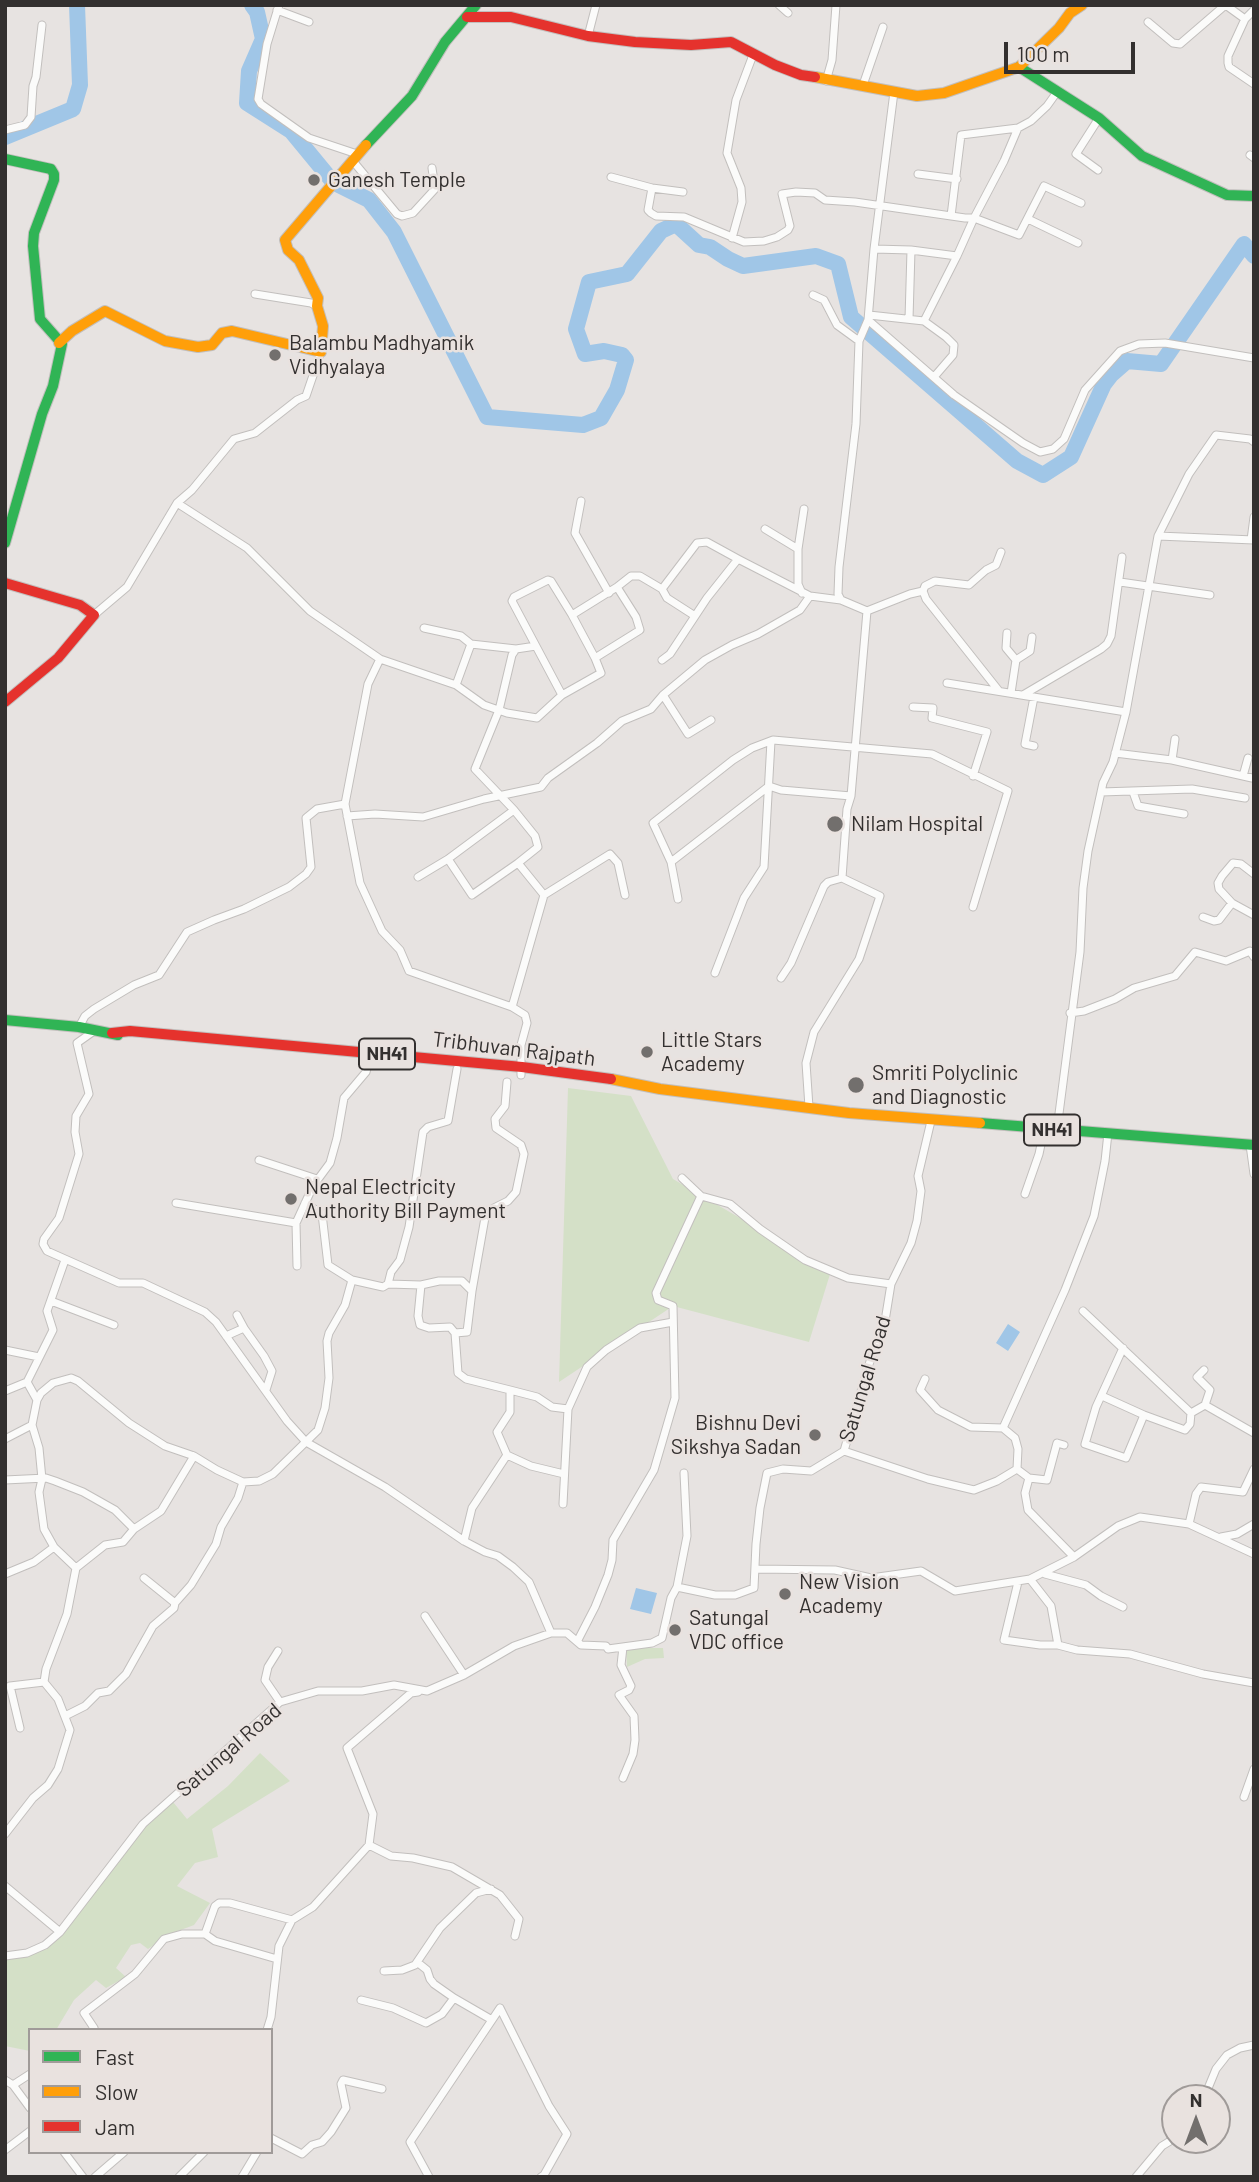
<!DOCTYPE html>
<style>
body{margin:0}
#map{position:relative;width:1259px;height:2182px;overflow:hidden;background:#e7e3e1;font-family:Barlow,sans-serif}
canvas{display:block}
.frame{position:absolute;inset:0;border:7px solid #33302f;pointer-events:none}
.legend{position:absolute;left:28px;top:2028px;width:245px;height:126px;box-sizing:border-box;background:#e9e2df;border:2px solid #a09b99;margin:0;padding:9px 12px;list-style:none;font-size:21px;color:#33302f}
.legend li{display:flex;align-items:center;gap:14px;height:35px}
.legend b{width:35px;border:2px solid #a09b99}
.north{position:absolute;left:1161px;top:2084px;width:70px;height:70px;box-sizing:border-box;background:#e9e2df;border:2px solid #a09b99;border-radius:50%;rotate:0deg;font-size:19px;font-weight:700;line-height:28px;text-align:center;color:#33302f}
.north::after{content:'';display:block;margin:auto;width:24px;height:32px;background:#726f6d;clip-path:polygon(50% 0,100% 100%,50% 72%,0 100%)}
.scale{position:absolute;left:1004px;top:42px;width:131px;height:32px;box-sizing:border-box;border:4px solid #33302f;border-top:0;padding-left:9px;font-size:21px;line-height:24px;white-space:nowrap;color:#33302f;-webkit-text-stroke:5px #e9e2df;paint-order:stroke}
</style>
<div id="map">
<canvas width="1259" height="2182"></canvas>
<div class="frame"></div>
<ul class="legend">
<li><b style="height:9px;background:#30b455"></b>Fast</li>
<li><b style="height:9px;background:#ff9f0a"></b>Slow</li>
<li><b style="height:9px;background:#e5322d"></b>Jam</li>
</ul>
<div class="north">N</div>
<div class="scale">100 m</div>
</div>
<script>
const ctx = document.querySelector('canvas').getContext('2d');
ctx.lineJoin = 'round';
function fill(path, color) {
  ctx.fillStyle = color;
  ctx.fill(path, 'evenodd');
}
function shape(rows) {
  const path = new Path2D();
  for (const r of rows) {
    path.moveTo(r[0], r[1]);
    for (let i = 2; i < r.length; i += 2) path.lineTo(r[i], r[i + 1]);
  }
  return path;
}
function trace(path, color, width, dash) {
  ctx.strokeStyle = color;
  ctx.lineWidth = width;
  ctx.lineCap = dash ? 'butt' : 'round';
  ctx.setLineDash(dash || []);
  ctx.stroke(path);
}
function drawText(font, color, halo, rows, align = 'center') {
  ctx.font = font + ' Barlow,sans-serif';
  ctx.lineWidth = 5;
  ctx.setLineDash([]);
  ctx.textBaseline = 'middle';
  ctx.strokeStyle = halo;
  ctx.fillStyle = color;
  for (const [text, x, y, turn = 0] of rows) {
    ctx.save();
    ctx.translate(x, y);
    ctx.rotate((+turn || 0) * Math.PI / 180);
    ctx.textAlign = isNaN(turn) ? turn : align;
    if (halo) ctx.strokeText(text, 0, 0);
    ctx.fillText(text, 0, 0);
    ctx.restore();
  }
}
const green = shape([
 [568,1088,631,1096,673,1179,831,1271,809,1342,673,1306,559,1382],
 [626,1648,663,1648,664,1658,645,1659,627,1667],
 [260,1753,290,1781,212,1829,218,1857,195,1863,177,1886,210,1903,194,1925,170,1934,148,1949,140,1943,131,1945,116,1968,126,1977,106,1988,96,1980,74,2000,56,2030,30,2030,30,2051,5,2046,5,1958,47,1949,58,1938,145,1826,173,1802,187,1819,228,1786]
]);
const water = shape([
 [1008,1324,1020,1332,1008,1351,996,1343],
 [636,1588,657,1593,651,1614,630,1609]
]);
const river = shape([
 [252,5,257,12,263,39,249,71,247,103,291,131,333,182,369,200,394,232,487,417,583,425,601,418,617,390,626,360,622,355,604,351,585,354,576,329,589,282,627,274,661,231,676,224,699,245,710,247,728,259,743,266,816,256,838,264,851,317,1017,461,1043,475,1071,457,1104,384,1111,375,1127,361,1161,364,1244,244,1254,256],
 [5,137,73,109,80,85,77,5]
]);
const street = shape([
 [279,5,267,44,258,99,261,104,309,138,357,154],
 [779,5,788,13],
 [277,10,309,22],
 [1254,10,1245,19,1228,56,1228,63,1229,67,1254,84],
 [1148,22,1173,43,1180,44,1223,7,1227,6,1245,19],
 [588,36,596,5],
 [826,81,832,60,836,5],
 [863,85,883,27],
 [1057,92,1047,106,1031,121,1018,128,1004,161,974,218,1019,235,1044,186,1081,203],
 [5,130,25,125,31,117,33,86,36,77,42,25],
 [1250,155,1254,158],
 [352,160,397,214,402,216,413,213,435,189,432,168],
 [1098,170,1076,154,1099,118],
 [918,174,957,179],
 [611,177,652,188,683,192],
 [652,188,648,210,651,213,656,216,684,217,744,242,764,241,777,237,788,230,790,226,782,194,796,192,815,193,825,200,855,202,965,218,974,218,957,256],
 [951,216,961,135,1018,128],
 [1028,219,1078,243],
 [732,238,742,202,741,188,727,153,736,100,753,55],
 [874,249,911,250,957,256,924,321],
 [255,294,311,303,317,306],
 [813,295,824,300,837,325,859,341],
 [869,315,924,321,946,337,954,345,953,355,934,377],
 [909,319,911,250],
 [868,320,954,395,1023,443,1040,452,1053,449,1064,439,1085,390,1120,351,1139,344,1165,343,1254,358],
 [581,501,575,533,609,593],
 [177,503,247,548,310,611,380,659,456,685,484,705,507,713,537,718,562,695,601,673,595,658,640,630,636,617,617,587],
 [765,529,798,549,798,584,802,593],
 [1158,536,1254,540],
 [1251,540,1254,517],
 [798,549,804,509],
 [1120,582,1210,595],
 [662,589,697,543,707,542,738,559],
 [867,611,910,594,923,591],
 [94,615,127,587,177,503,192,490,234,439,255,433,297,400,306,396,321,352],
 [572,615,595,658],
 [424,628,461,636,471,644,456,685],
 [1007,633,1006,648,1016,660],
 [471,644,516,649],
 [380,659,368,684,345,804,360,883,382,931,400,950,409,971,512,1007],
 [662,660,670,654,707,598,738,559,810,596],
 [947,683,1126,712],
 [999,691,926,599,923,591,925,586,935,581,969,585,986,570,996,565,1001,552],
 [1011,693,1016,660,1030,651,1032,637],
 [562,695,512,601,514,597,548,580,551,581,572,615,617,587,631,576,640,576,662,589,667,598,695,616],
 [663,695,688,734,711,720],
 [1023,695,1101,649,1107,644,1111,636,1122,557],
 [1034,697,1025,744,1034,746],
 [913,707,933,708,932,718,987,732,973,776],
 [1115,753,1172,760,1175,739],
 [1172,760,1252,778],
 [1243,776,1248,758],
 [1101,792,1192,789,1245,798],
 [1133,792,1138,806,1184,814],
 [347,816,375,814,423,817,484,799,541,787,548,778,597,743,622,721,651,709,663,695,705,660,732,645,758,634,800,610,810,596,841,600],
 [448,859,472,895,518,863],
 [671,862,769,786,781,790,851,796],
 [418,877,448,859,514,810],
 [544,895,610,854,618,863,625,895],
 [678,899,671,862,653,823,733,760,752,748,773,740,932,754,1008,791,973,907],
 [1232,903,1219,889,1218,883,1222,876,1233,863,1241,864,1254,874],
 [1203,917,1214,921,1219,920,1232,903,1254,915],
 [715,973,744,898,764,867,771,741],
 [781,978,791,963,824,886,828,882,842,878],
 [1070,1013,1084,1011,1115,999,1134,988,1175,976,1195,952,1226,961,1250,951,1254,957],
 [79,1027,85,1016,94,1009,134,985,159,975,187,932,214,920,244,909,289,887,306,874,311,867,306,818,317,809,345,804],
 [94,1031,77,1043,89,1094,76,1116,75,1132,79,1154,59,1218,44,1239,43,1244,47,1251,119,1283,143,1283,205,1312,216,1322,287,1421,306,1442,385,1487,464,1541,485,1552,498,1556,513,1567,529,1582,551,1633],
 [521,1075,521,1045,527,1023,525,1015,512,1007,544,895,518,863,538,847,535,836,514,810,475,769,499,710,512,655,516,649,536,646],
 [809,1107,806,1063,814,1032,859,959,880,896,842,878,847,809,851,796,867,611,841,600,838,594,839,567,856,424,859,341,868,320,874,249,894,92],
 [1057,1129,1080,952,1083,888,1088,851,1103,783,1113,762,1126,712,1158,536,1189,474,1216,435,1250,439,1254,442],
 [1250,1145,1254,1174],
 [259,1160,317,1179],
 [682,1178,701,1196,730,1204,760,1229,805,1260,848,1278,891,1284],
 [1025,1194,1039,1154,1044,1130],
 [176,1203,296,1223],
 [65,1260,47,1311,53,1330,27,1382,37,1400,32,1425,39,1448,42,1479,39,1492,44,1529,54,1547,76,1568],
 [297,1266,296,1223,313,1186,330,1163,337,1138,344,1098,366,1072,371,1053],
 [352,1280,383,1287,388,1284,391,1272,400,1260,409,1227,423,1132,428,1127,448,1121,457,1069],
 [388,1284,421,1285,418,1316,420,1325,429,1328,450,1327,455,1333,458,1373,466,1379,510,1390],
 [421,1285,439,1281,462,1281,472,1291,486,1212,508,1201,516,1192,524,1154,521,1145,496,1128,495,1119,505,1106,507,1082],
 [51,1301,114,1325],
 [1083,1311,1191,1413,1205,1405,1210,1390,1197,1377,1204,1370],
 [237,1315,244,1328],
 [455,1333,467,1332,472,1291],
 [226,1336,244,1328,264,1356,272,1371,266,1390],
 [1123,1348,1096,1407,1085,1444,1126,1458,1144,1415],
 [5,1350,39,1357],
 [925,1379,920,1390,938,1410,971,1427,1003,1428],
 [5,1391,27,1382],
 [1102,1396,1144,1415,1185,1430,1190,1424,1191,1413],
 [37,1400,41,1393,53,1383,71,1378,78,1381,129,1423,165,1446,194,1456],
 [1205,1405,1254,1433],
 [5,1439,32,1425],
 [844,1451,928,1479,974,1490,997,1481,1017,1469],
 [507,1455,531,1466,564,1474],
 [1017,1469,1018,1449,1015,1438,1003,1428,1065,1290,1094,1216,1105,1161,1108,1133],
 [1017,1469,1029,1478,1047,1480,1057,1443,1064,1445],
 [1029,1478,1025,1493,1028,1510,1074,1557,1118,1526,1140,1517,1189,1524,1254,1554],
 [5,1480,46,1478,55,1481,83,1492,115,1510,134,1529,123,1542,105,1545,76,1568,67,1614,46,1669,44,1682,58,1699,70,1730,58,1769,48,1785,33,1798,5,1834],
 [563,1504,568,1409,587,1367,606,1350,640,1328,673,1322],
 [1189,1524,1196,1494,1201,1487,1243,1492,1254,1469],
 [134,1529,161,1511,194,1456,217,1470,243,1482],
 [1221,1537,1237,1534,1254,1524],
 [464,1541,472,1508,507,1455,497,1432,510,1412,510,1390,537,1397,552,1407,568,1409],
 [756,1569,835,1570,871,1578,921,1571,955,1591,1030,1579,1074,1557],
 [5,1574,34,1562,54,1547],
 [1045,1574,1086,1585,1101,1596,1123,1607],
 [144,1578,175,1603,191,1585,216,1544,221,1527,238,1498,243,1482,259,1481,273,1474,318,1430,325,1408,329,1378,327,1341,329,1333,345,1305,352,1280,328,1265,322,1214,305,1203],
 [1018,1582,1004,1640,1040,1645,1058,1645,1051,1606,1030,1579],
 [677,1587,687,1536,684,1473],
 [425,1616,464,1675],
 [578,1640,595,1607,608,1575,612,1560,613,1540,654,1470,675,1398,673,1306,658,1300,656,1293,701,1196],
 [1058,1645,1077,1650,1130,1654,1203,1674,1254,1683],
 [623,1647,621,1665,631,1686,629,1690,619,1695,634,1716,635,1740,633,1754,623,1778],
 [278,1651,268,1667,265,1680,280,1702],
 [65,1716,85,1706,98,1693,109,1691,126,1674,153,1626,174,1608,175,1603],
 [20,1728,10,1686,44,1682],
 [1244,1797,1254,1769],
 [369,1845,391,1856,413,1858,452,1867,500,1895,519,1919,515,1936],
 [5,1886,60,1932],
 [205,1934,215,1906,219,1903,230,1903,292,1920],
 [5,1956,27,1953,45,1945,60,1932,143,1824,280,1702,318,1691,362,1691,394,1685,427,1691,464,1675,514,1646,551,1633,567,1633,581,1645,606,1646,608,1649,652,1643,662,1638,671,1598,677,1587,715,1595,735,1595,754,1588,756,1544,760,1508,767,1473,783,1469,811,1471,844,1451,868,1367,885,1321,891,1284,911,1243,917,1221,921,1191,918,1176,931,1121],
 [417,1962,427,1970,430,1979,434,1984,454,1998],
 [384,1971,402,1970,415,1965,440,1928,476,1893,491,1889],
 [361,2000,393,2008,426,2023,442,2014,454,1998,492,2020,410,2142,429,2177],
 [492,2020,500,2008,549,2106,567,2134,544,2175,541,2177],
 [92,2030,94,2028,84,2013,135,1974,164,1939,182,1934,205,1934,215,1941,277,1959],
 [267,2030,271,2017,279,1946,292,1920,313,1907,369,1845,373,1814,347,1748,411,1693,418,1692],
 [5,2080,13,2085,30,2108],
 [13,2085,30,2074],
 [1204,2098,1216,2069,1227,2055,1240,2048,1254,2045],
 [271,2138,302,2154,312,2145,322,2142,331,2132,346,2108,341,2084,343,2080,382,2089],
 [5,2150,30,2131],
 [64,2152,83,2177],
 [95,2177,124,2152],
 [179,2177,204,2152],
 [242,2177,257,2152],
 [1136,2177,1162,2146,1175,2138]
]);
const fast = shape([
 [1019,67,1099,118,1142,156,1227,195,1254,196],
 [366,145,412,96,445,42,476,5],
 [5,159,51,169,54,174,54,180,34,233,33,246,40,319,62,344,53,386,42,414,5,543],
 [5,1020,79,1027,118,1035],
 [980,1123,1254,1145]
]);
const slow = shape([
 [815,77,917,96,944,93,1019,67,1059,28,1070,13,1082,5],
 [59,343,72,331,105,311,165,341,198,347,212,345,222,333,232,331,321,352,323,326,317,306,318,298,299,260,288,250,285,240,366,145],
 [611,1079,660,1089,849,1113,980,1123]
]);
const jam = shape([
 [467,17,511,17,588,36,635,42,691,45,731,42,775,65,801,75,815,77],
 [5,583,80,605,94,615,58,658,5,702],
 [112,1033,130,1031,522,1067,611,1079]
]);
const markers = [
 [314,180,7,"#726f6d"],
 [275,355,7,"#726f6d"],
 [835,824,9,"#726f6d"],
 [647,1052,7,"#726f6d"],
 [856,1085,9,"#726f6d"],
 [291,1199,7,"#726f6d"],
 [815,1435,7,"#726f6d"],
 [785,1594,7,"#726f6d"],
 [675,1630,7,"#726f6d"]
];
const shields = [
 [387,1054,56],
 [1052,1130,56]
];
const shieldNames = [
 ["NH41",387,1054],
 ["NH41",1052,1130]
];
const poiNames = [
 ["Ganesh Temple",328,180],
 ["Balambu Madhyamik",289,343],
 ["Vidhyalaya",289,367],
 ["Nilam Hospital",851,824],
 ["Little Stars",661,1040],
 ["Academy",661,1064],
 ["Smriti Polyclinic",872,1073],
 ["and Diagnostic",872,1097],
 ["Nepal Electricity",305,1187],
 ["Authority Bill Payment",305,1211],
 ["Bishnu Devi",801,1423,"right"],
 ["Sikshya Sadan",801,1447,"right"],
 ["New Vision",799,1582],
 ["Academy",799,1606],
 ["Satungal",689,1618],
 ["VDC office",689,1642]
];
const streetNames = [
 ["Tribhuvan Rajpath",514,1049,7],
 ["Satungal Road",865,1379,-73],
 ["Satungal Road",229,1750,-41]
];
fill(green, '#d4e0c7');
fill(water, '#a0c6e7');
trace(river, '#a0c6e7', 16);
trace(street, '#c2bfbd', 9);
trace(fast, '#c2bfbd', 12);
trace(slow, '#c2bfbd', 12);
trace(jam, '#c2bfbd', 12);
trace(street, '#fbfbfa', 7);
trace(fast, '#30b455', 10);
trace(slow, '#ff9f0a', 10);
trace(jam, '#e5322d', 10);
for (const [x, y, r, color] of markers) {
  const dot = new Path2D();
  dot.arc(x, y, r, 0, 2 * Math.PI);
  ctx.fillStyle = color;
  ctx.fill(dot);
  trace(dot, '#e9e2df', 2.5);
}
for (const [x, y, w] of shields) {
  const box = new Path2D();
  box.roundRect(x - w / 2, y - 15.5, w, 31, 5);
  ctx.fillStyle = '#e9e2df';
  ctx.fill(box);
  trace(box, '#33302f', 2);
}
drawText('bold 19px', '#33302f', null, shieldNames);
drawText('21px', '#33302f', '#e9e2df', poiNames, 'left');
drawText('21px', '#33302f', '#e9e2df', streetNames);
</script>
